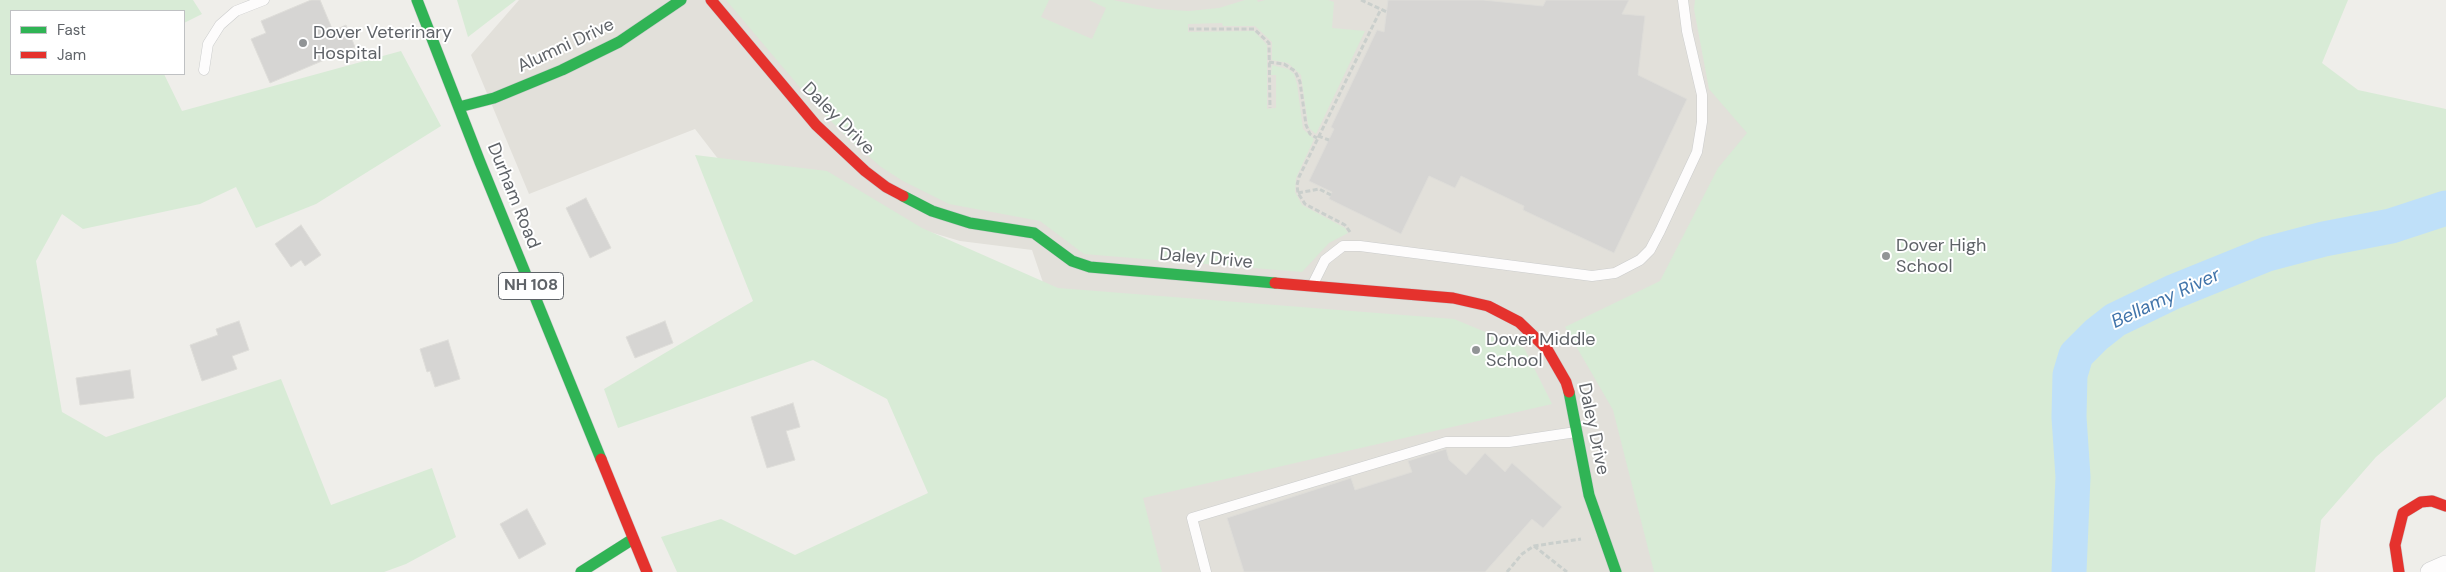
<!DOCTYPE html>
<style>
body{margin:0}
#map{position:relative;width:2446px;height:572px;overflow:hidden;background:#efeeea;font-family:"DM Sans",sans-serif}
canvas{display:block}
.legend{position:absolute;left:10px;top:10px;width:175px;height:65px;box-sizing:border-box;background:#fff;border:1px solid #bfc1c3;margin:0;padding:6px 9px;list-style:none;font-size:15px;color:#5f6368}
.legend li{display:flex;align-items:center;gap:10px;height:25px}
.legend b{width:25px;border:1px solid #bfc1c3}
</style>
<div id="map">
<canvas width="2446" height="572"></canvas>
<ul class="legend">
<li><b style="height:6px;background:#30b455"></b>Fast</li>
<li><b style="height:6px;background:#e5322d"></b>Jam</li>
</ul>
</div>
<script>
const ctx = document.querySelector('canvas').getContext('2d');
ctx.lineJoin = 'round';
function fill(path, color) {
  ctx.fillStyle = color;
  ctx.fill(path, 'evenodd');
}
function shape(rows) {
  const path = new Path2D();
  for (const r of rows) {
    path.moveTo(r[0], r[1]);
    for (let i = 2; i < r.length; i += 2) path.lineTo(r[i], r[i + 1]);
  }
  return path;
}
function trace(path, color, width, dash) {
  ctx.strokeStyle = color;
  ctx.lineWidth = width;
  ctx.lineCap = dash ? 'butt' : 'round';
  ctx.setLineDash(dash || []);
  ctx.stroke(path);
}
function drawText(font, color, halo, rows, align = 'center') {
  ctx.font = font + ' "DM Sans",sans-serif';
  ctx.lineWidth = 4;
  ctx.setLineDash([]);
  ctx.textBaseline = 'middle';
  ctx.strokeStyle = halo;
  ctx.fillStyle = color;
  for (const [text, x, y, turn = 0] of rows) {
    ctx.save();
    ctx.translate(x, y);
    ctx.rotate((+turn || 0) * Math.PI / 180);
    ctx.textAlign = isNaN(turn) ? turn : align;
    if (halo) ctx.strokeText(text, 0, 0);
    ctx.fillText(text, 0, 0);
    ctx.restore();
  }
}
const education = shape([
 [519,0,2324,0,1831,572,1144,572,1118,504,1032,250,960,241,923,230,845,323,695,129,529,194,471,55]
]);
const green = shape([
 [0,0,193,0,202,14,184,23,184,11,11,11,11,74,164,74,182,111,401,51,441,126,316,204,256,228,236,187,200,204,83,229,62,214,36,261,62,412,106,437,281,379,331,505,432,468,456,537,406,564,384,572,0,572],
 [457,0,516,0,468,37],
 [726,0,1049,0,1041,17,1092,39,1106,8,1089,0,1113,0,1157,9,1189,11,1219,8,1245,0,1257,0,1258,2,1265,0,1328,0,1334,2,1332,28,1365,31,1316,134,1310,129,1308,124,1301,75,1288,63,1272,60,1272,42,1255,26,1223,26,1222,23,1188,24,1188,32,1254,31,1267,45,1267,109,1276,108,1276,75,1271,75,1272,65,1288,69,1294,74,1297,84,1303,129,1314,139,1296,178,1295,192,1302,205,1345,228,1348,233,1329,243,1302,272,1084,254,1040,221,949,204,903,181,881,167,849,139,814,104],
 [1695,0,2348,0,2322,63,2358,90,2446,109,2446,397,2376,457,2321,520,2315,572,1654,572,1613,410,1565,327,1660,281,1718,168,1747,133,1709,89,1694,9],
 [695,155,827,171,922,228,1058,288,1454,319,1524,348,1552,404,1143,498,1162,572,677,572,661,537,721,519,795,555,928,493,887,399,813,360,618,428,604,389,753,301]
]);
const river = shape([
 [2069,572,2073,477,2069,417,2070,375,2076,355,2096,335,2115,320,2173,292,2267,254,2324,239,2391,226,2446,208]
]);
const building = shape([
 [311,0,320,0,333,31,346,25,355,47,270,83,251,39,266,33,261,21,311,0],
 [1388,0,1483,0,1543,6,1546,0,1629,0,1622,14,1645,16,1638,75,1687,99,1614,253,1523,210,1524,206,1461,176,1455,188,1429,176,1401,234,1329,199,1332,192,1309,181,1334,129,1331,127,1377,30,1384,32,1388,0],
 [586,198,611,248,590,258,566,208,586,198],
 [301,225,321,255,305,266,301,260,291,267,275,244,301,225],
 [239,321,249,350,232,356,237,369,202,381,190,345,218,335,216,329,239,321],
 [665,321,673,343,635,358,626,337,665,321],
 [448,340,460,379,435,387,430,371,427,372,420,349,448,340],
 [130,370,134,398,80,405,76,378,130,370],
 [793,403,800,427,786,431,795,460,767,468,751,417,793,403],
 [1446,449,1449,460,1466,475,1485,453,1505,472,1512,463,1562,507,1543,528,1532,519,1485,572,1244,572,1227,518,1351,478,1355,490,1412,472,1408,461,1446,449],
 [527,509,546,544,519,559,500,524,527,509]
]);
const path = shape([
 [1361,0,1387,12],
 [1189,29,1254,29,1269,43,1270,108],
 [1269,62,1284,64,1295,71,1300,82,1306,125,1310,134,1317,138],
 [1318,136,1329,140],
 [1298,193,1319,189,1331,195],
 [1350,232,1345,225,1305,204,1298,193,1297,185,1299,177,1381,9],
 [1534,546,1567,572],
 [1507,572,1522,554,1534,546,1581,539]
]);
const lane = shape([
 [204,70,208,44,220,25,236,11,264,0],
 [1313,284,1325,260,1343,246,1360,246,1592,276,1615,273,1640,260,1650,250,1660,231,1697,152,1702,122,1702,95,1687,31,1683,0],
 [1206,572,1192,518,1446,442,1509,442,1576,432]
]);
const street = shape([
 [2430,572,2446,565]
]);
const fast = shape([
 [417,0,480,162,601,459],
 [459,107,494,98,562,70,619,42,681,0],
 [903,196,932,211,970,223,1034,233,1072,261,1090,267,1275,283],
 [1569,392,1589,495,1616,572],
 [581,572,633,539]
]);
const jam = shape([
 [711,0,816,125,865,171,886,187,903,196],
 [1275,283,1453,298,1488,306,1519,322,1547,349,1566,382,1569,392],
 [601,459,647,572],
 [2399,572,2395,545,2403,513,2421,502,2432,501,2446,506]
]);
const markers = [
 [303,43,5,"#919496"],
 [1886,256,5,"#919496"],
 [1476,350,5,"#919496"]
];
const shields = [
 [531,286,65]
];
const shieldNames = [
 ["NH 108",531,286]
];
const poiNames = [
 ["Dover Veterinary",313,33],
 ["Hospital",313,54],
 ["Dover High",1896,246],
 ["School",1896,267],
 ["Dover Middle",1486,340],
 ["School",1486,361]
];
const streetNames = [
 ["Alumni Drive",566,46,-25],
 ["Daley Drive",838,119,45],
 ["Durham Road",513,196,68],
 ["Daley Drive",1206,259,5],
 ["Daley Drive",1593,429,78]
];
const waterNames = [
 ["Bellamy River",2166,299,-25]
];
fill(education, '#e2e0da');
fill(green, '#d8ebd6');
trace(river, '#bfe0f9', 35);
fill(building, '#d6d5d3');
trace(building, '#deddd9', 1);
trace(lane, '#cbcccc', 11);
trace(street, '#cbcccc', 20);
trace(fast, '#cacacb', 12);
trace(jam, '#cacacb', 12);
trace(path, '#cacfcc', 3, [5, 2.5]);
trace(lane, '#fdfcfc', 10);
trace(street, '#fdfcfc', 19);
trace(fast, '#30b455', 11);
trace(jam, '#e5322d', 11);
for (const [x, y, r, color] of markers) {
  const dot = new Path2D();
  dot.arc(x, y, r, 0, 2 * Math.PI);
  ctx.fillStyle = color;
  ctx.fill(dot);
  trace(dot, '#fff', 2);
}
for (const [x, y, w] of shields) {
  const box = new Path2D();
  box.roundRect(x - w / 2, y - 13.5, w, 27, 4);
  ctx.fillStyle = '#fff';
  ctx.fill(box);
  trace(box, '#5f6368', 1);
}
drawText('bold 16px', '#5f6368', null, shieldNames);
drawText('18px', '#5f6368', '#fff', poiNames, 'left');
drawText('18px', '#5f6368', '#fff', streetNames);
drawText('italic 19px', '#4174aa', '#fff', waterNames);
</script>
